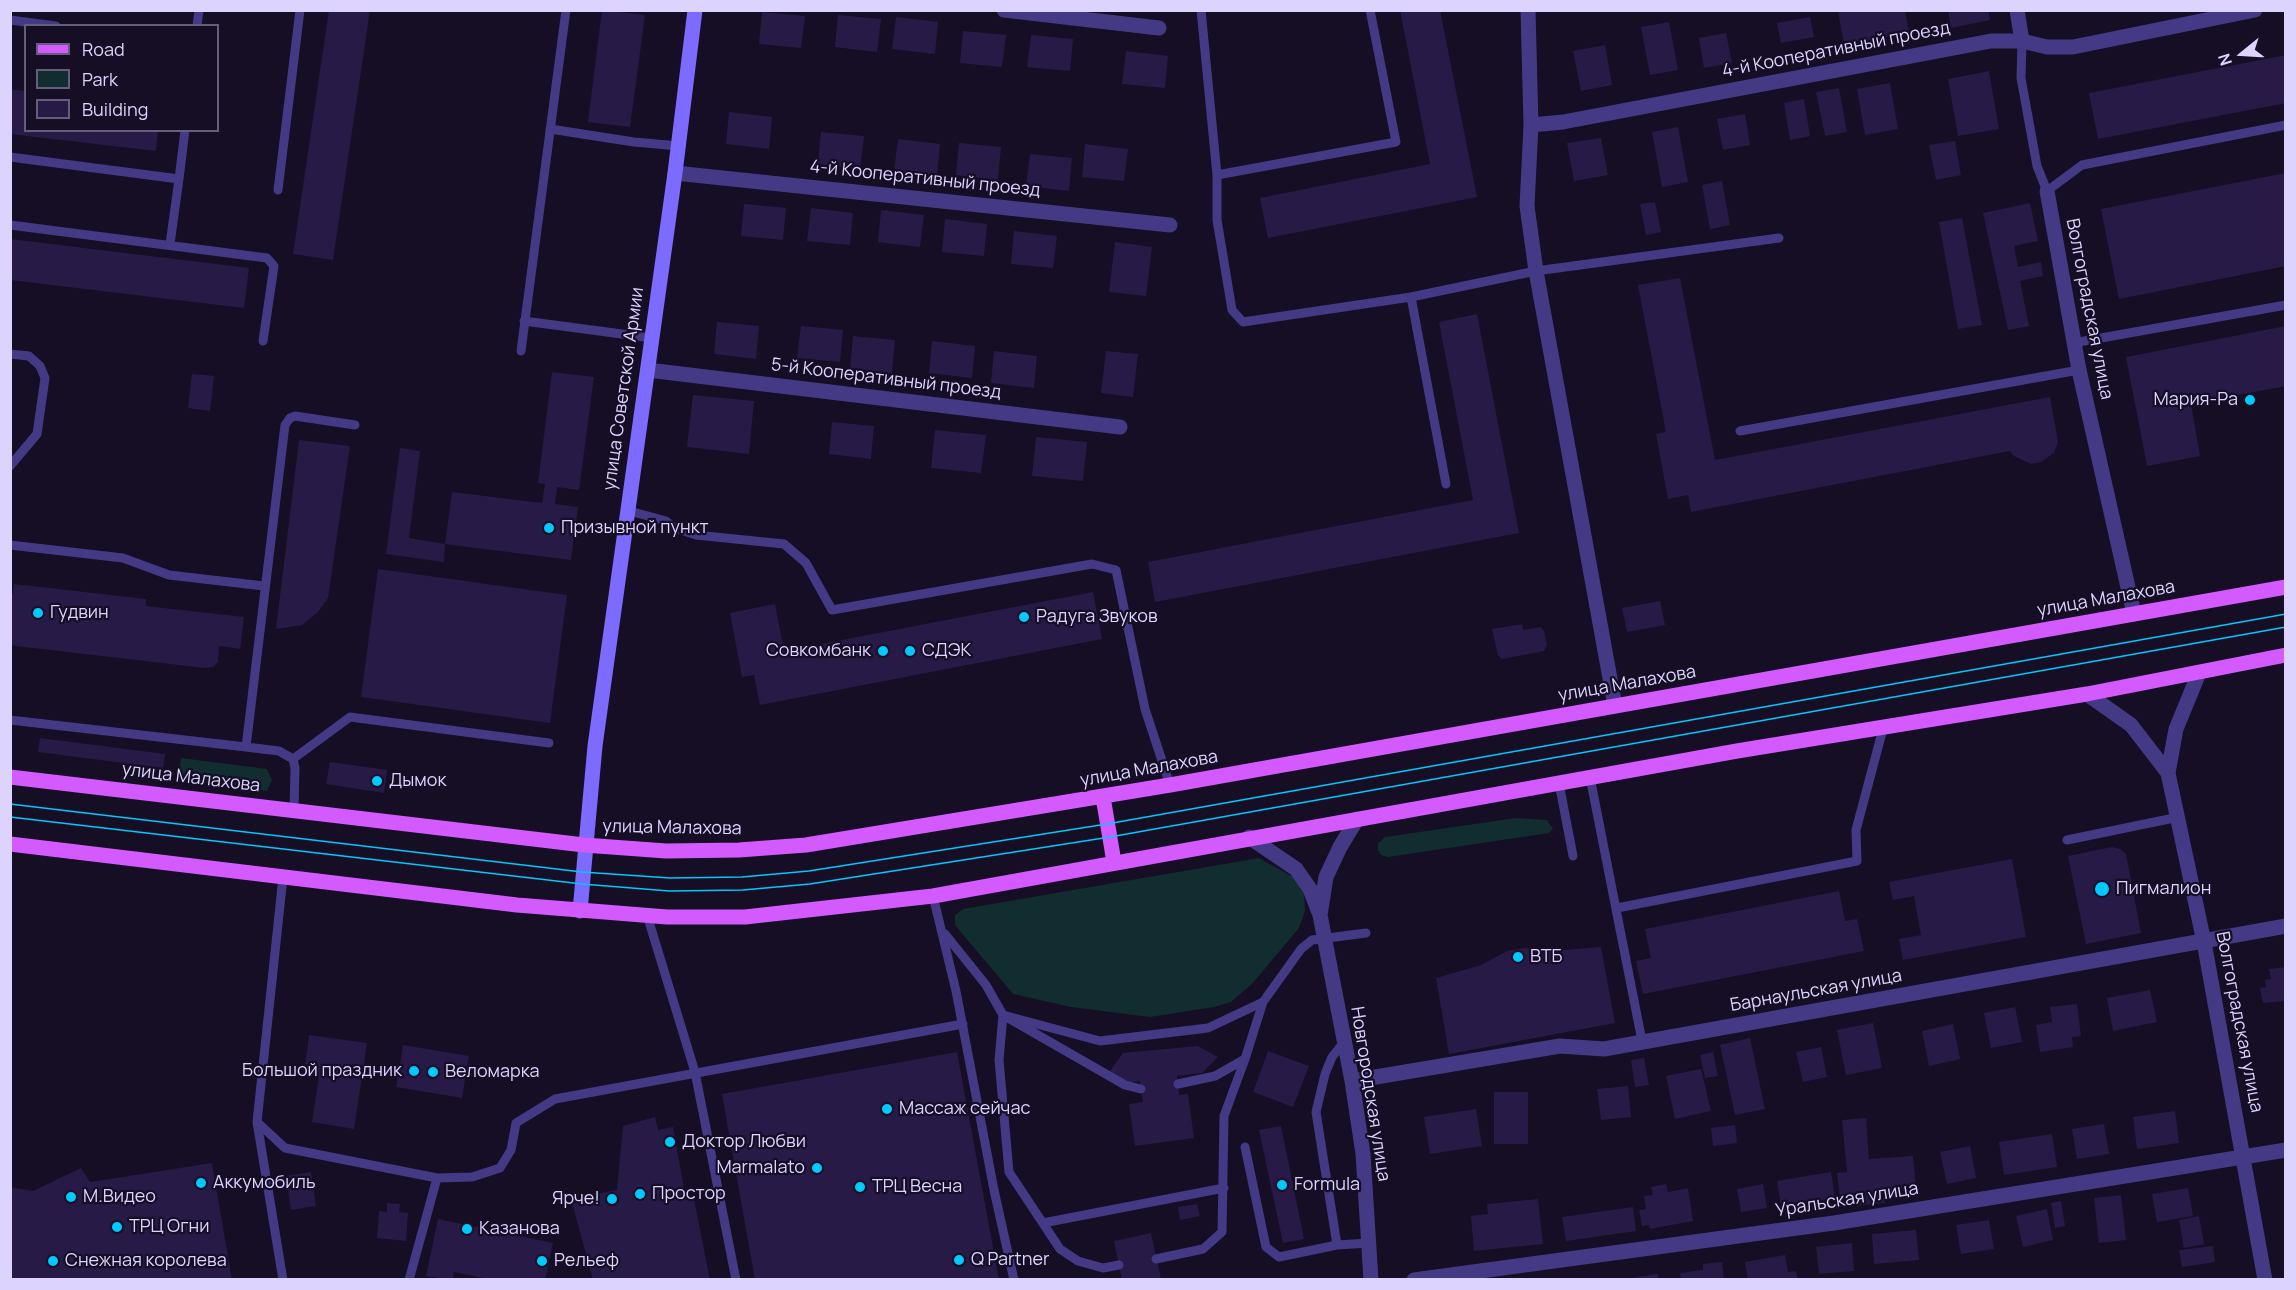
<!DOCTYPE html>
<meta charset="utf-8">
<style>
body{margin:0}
#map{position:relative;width:2296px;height:1290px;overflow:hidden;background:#150e25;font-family:Manrope,sans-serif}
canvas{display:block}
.frame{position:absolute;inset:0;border:12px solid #dcd3ff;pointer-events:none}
.legend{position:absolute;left:24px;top:24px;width:195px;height:108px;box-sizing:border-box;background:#150e25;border:2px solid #655d7c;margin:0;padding:8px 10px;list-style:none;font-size:18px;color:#dcd3ff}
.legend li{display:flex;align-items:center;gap:12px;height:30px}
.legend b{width:30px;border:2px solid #655d7c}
.north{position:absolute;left:2212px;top:24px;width:60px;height:60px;-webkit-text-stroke:4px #150e25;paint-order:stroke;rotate:252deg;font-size:16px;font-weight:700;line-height:24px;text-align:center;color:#dcd3ff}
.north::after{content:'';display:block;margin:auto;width:21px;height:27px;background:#dcd3ff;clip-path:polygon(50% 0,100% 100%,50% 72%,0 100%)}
</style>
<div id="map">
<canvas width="2296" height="1290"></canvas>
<div class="frame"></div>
<ul class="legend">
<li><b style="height:8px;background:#d35aff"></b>Road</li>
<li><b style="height:16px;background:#112d2f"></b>Park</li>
<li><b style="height:16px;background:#281a46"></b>Building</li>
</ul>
<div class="north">N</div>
</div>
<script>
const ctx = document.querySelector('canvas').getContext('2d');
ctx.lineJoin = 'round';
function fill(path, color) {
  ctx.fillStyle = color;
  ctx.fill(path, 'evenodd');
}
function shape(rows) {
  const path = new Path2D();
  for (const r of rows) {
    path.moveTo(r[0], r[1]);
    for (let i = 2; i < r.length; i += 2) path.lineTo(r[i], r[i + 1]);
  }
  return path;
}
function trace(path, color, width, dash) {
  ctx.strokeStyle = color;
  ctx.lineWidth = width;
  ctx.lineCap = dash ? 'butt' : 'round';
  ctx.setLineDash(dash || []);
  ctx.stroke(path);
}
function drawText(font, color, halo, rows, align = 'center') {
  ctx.font = font + ' Manrope,sans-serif';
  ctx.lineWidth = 4.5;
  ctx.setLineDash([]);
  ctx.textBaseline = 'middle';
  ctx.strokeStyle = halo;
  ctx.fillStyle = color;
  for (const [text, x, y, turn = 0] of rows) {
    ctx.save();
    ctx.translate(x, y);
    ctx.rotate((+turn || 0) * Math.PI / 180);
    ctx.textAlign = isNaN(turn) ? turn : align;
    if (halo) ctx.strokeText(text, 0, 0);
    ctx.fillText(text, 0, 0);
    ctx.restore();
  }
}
const green = shape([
 [181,758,267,769,272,780,267,791,178,779],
 [1516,818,1547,820,1553,829,1549,833,1388,857,1381,855,1378,850,1378,843,1385,837],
 [1259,858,1293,877,1304,892,1305,911,1299,928,1252,984,1231,1002,1214,1007,1150,1017,1071,1007,1013,994,955,925,955,915,963,909]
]);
const building = shape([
 [329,10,370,10,333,260,293,254],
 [602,10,645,15,630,127,588,122],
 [1400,10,1440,10,1477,197,1268,238,1260,198,1430,164],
 [1905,10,1909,33,1844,44,1838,11],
 [1948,10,1988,10,1990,20,1951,28],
 [762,12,805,16,801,48,759,44],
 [838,15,881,19,877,52,835,47],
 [896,17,938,22,935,54,892,49],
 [1810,17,1814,37,1781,43,1777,23],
 [1669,22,1678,70,1650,75,1641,27],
 [963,31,1006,35,1002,67,960,63],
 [1726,33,1732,63,1704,68,1699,38],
 [1031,35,1073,39,1070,71,1027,67],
 [1605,45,1612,85,1581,91,1573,51],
 [1126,51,1168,56,1165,88,1122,84],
 [2286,55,2286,103,2098,139,2089,93],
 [1989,71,1999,129,1958,136,1948,79],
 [1890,83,1898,129,1865,135,1857,89],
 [1839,88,1847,132,1825,136,1816,92],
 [10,89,26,91,26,130,158,130,156,151,10,134],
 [1804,99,1810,136,1790,140,1784,103],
 [729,112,772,117,769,149,726,144],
 [1745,114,1750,145,1723,150,1717,119],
 [1678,127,1688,182,1662,187,1652,132],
 [821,132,864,136,860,169,818,164],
 [1601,138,1608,175,1574,181,1567,143],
 [898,139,940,144,937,176,894,171],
 [1955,141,1961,175,1936,180,1929,145],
 [959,143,1001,147,998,180,956,175],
 [1085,144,1128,149,1124,181,1082,177],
 [1030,154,1072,158,1069,191,1026,186],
 [2286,173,2286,266,2119,299,2101,209],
 [1722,181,1730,225,1710,229,1702,185],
 [1655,202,1661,232,1646,235,1640,204],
 [2030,203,2038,241,2014,246,2018,267,2041,262,2043,276,2020,281,2029,326,2008,330,1983,213],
 [744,204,786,208,783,240,741,236],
 [811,208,853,213,850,245,807,241],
 [881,210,924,215,920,247,878,242],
 [1962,218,1982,325,1958,329,1939,222],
 [945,219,987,224,984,256,942,252],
 [1014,231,1057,236,1053,268,1011,264],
 [10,239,249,268,244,308,10,280],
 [1115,242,1152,247,1146,296,1109,292],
 [1680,278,1715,460,2050,397,2058,442,2054,453,2041,462,2031,464,2014,456,2010,451,1691,512,1688,495,1668,499,1656,434,1666,432,1638,285],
 [1477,314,1519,533,1155,602,1148,562,1473,500,1439,322],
 [717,322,759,326,756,359,714,354],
 [801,326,843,330,840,362,797,358],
 [2286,326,2286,386,2191,404,2200,456,2147,466,2126,357],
 [853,336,895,340,892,373,850,368],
 [932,341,975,346,972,378,929,373],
 [994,351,1037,356,1034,388,991,383],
 [1106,351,1138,354,1133,397,1101,393],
 [552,372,594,377,579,490,557,487,555,504,578,507,571,560,445,544,452,492,542,503,545,484,538,483],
 [192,374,214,376,210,411,188,408],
 [693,395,754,401,749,454,687,447],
 [832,422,874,426,871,459,829,454],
 [935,430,986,435,981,473,931,468],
 [1036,437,1087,442,1083,481,1032,476],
 [299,440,350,446,328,598,318,612,302,625,276,629],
 [400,448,420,451,409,538,445,544,444,562,386,554],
 [378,569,567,595,550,723,361,697],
 [14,584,146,599,146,606,244,617,240,649,219,646,218,662,213,667,205,668,16,646,10,645,10,594,13,594],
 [1093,592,1102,639,760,705,754,675,742,677,730,613,775,604,784,651],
 [1660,601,1665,625,1627,632,1622,608],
 [1522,624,1523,630,1541,627,1544,631,1547,646,1544,651,1502,659,1498,655,1492,629],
 [40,738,165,754,163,768,38,752],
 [330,762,387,770,384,793,326,784],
 [2112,847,2120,849,2126,854,2141,933,2086,944,2068,856],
 [2012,859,2026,937,1903,960,1899,939,1921,935,1914,896,1893,900,1889,882],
 [1839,891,1845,921,1857,919,1864,951,1643,994,1636,961,1651,958,1645,929],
 [1601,947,1615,1023,1449,1054,1436,978,1481,965,1507,951,1524,948,1552,951],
 [2286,967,2286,1001,2263,1003,2260,988,2266,987,2265,980,2271,979,2269,969],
 [2150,990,2157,1022,2113,1031,2107,998],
 [2077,1004,2081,1036,2072,1037,2073,1047,2040,1052,2036,1025,2052,1022,2050,1007],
 [2015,1007,2022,1042,1991,1048,1984,1013],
 [1873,1023,1882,1068,1846,1075,1837,1030],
 [1953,1024,1960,1059,1929,1066,1922,1031],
 [309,1035,367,1043,354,1129,312,1122,319,1076,304,1074],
 [1750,1038,1765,1109,1735,1115,1720,1045],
 [403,1045,469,1056,462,1098,396,1087],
 [1198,1046,1218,1057,1202,1073,1177,1076,1179,1095,1188,1094,1194,1138,1135,1146,1129,1104,1143,1102,1140,1081,1127,1083,1110,1071,1123,1053],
 [1821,1047,1827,1077,1803,1082,1796,1052],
 [1268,1051,1309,1066,1293,1107,1253,1092],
 [957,1052,999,1280,755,1280,722,1094],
 [1713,1052,1718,1076,1705,1078,1700,1055],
 [1644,1058,1649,1085,1635,1087,1631,1060],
 [1701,1069,1711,1111,1675,1119,1666,1076],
 [1628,1086,1631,1117,1601,1120,1597,1089],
 [1494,1092,1528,1092,1528,1144,1494,1144],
 [1476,1109,1482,1146,1430,1154,1424,1117],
 [2175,1111,2179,1143,2137,1149,2133,1117],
 [655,1117,658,1130,673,1127,686,1200,694,1199,710,1280,593,1280,571,1199,617,1190,623,1126],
 [1866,1118,1869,1159,1913,1156,1916,1188,1883,1191,1885,1203,1841,1207,1837,1173,1847,1172,1842,1120],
 [2104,1124,2109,1154,2077,1159,2072,1129],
 [1735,1125,1737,1143,1713,1146,1711,1128],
 [1281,1126,1304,1239,1283,1243,1259,1130],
 [2052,1134,2057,1167,2004,1175,1999,1142],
 [1970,1146,1976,1178,1947,1184,1940,1152],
 [212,1163,232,1280,10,1280,10,1187,33,1191,81,1168,90,1182],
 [311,1172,316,1206,291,1210,286,1176],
 [1831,1172,1835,1198,1781,1206,1777,1181],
 [1666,1184,1668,1192,1688,1188,1693,1221,1650,1229,1649,1225,1642,1226,1639,1210,1646,1209,1644,1196,1653,1195,1651,1187],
 [1763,1184,1767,1208,1741,1212,1737,1189],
 [2188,1188,2193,1216,2157,1222,2152,1194],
 [2121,1195,2126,1240,2099,1243,2094,1198],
 [1538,1199,1543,1244,1474,1251,1471,1216,1488,1214,1487,1204],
 [2061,1201,2065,1226,2055,1228,2051,1203],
 [387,1203,400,1204,399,1212,408,1213,406,1241,377,1238,379,1211,387,1212],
 [1197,1204,1200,1216,1180,1220,1178,1207],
 [1633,1207,1636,1231,1566,1241,1562,1217],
 [2047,1209,2053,1240,2023,1247,2016,1216],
 [2199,1216,2204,1244,2184,1248,2179,1220],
 [438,1219,553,1243,545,1280,493,1280,454,1272,453,1280,426,1276],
 [1989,1220,1994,1249,1961,1254,1956,1225],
 [1916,1230,1919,1260,1874,1264,1872,1234],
 [1151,1233,1161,1279,1122,1280,1114,1241],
 [1852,1243,1854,1271,1819,1274,1816,1247],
 [2213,1246,2215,1262,2182,1267,2179,1250],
 [1785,1255,1788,1272,1796,1271,1798,1280,1748,1280,1745,1262],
 [1722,1262,1724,1280,1681,1280,1680,1273,1703,1270,1703,1264],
 [1658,1274,1659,1280,1631,1280,1631,1278]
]);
const lane = shape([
 [1201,10,1217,175,1217,220,1232,310,1243,322,1411,297,1536,271,1779,238],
 [10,20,56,26],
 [197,26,199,10],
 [2022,41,2021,78,2037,166,2047,191,2082,165,2286,125],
 [550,129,634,142,679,146],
 [10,157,179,179,185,130],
 [1217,175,1396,142,1370,10],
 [278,190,300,10],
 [10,225,267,258,274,266,263,341],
 [170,244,179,179],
 [1411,297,1446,484],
 [524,321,652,338],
 [2073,343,2286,305],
 [521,351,566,10],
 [10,354,29,356,40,366,45,378,37,434,10,466],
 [1740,431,2079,370],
 [626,510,666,521,675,528,696,535,784,544,806,563,832,610,1092,564,1116,570,1145,709,1170,785],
 [10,545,123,558,169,575,264,586],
 [10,720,246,747],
 [293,759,350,717,549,743],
 [1590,777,1642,1041],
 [1559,783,1573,856],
 [294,810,295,768,293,759,279,751,246,747,285,425,290,418,295,416,355,425],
 [2067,840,2179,817],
 [283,877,257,1122,283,1280],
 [933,896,956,991,994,1190,1014,1280],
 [1617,908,1857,861,1856,830,1884,725],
 [647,915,695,1072,736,1280],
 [945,934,986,985,1003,1015,1125,1085,1141,1089],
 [1003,1015,999,1060,1009,1172,1060,1249,1078,1261,1103,1268,1119,1265],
 [1003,1015,1100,1041,1208,1028,1263,1002],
 [1344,1042,1332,1057,1325,1074,1316,1112,1337,1245,1369,1243],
 [1178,1084,1215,1076,1245,1059,1263,1002,1301,949,1312,940,1366,933],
 [257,1122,285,1148,437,1178,472,1177,500,1168,511,1150,516,1123,555,1099,963,1024],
 [1245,1147,1266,1247,1279,1257,1337,1245],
 [1043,1223,1224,1188],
 [1156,1259,1203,1249,1222,1232,1224,1116,1245,1059],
 [409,1280,437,1178]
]);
const street = shape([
 [1004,10,1159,28],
 [1528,10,1531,125,1527,206,1536,271,1615,706],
 [2017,10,2022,41],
 [1531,125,1563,122,1991,41,2022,41,2047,47,2073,47,2255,10],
 [675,173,1170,225],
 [2047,191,2079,370,2134,614],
 [648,370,1120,427],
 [2199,673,2176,729,2168,773,2204,942,2265,1280],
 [2087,694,2131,725,2168,773],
 [1249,837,1296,869,1310,889,1320,915,1352,1081,1363,1154,1371,1280],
 [1320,915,1326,877,1340,847,1357,819],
 [1352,1081,1560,1046,1604,1049,2286,926],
 [1414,1280,1834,1223,2286,1150]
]);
const secondary = shape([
 [580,911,595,746,675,173,695,10]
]);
const primary = shape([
 [10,777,584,845,666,851,739,850,806,845,1170,785,2286,587],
 [1103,797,1114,862],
 [10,844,517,905,667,917,745,917,933,896,1737,751,2087,694,2286,655]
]);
const tram = shape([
 [10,804,582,872,670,878,742,877,809,871,1107,824,2286,614],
 [10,817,582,884,669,891,743,890,810,884,1110,837,2286,627]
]);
const markers = [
 [2250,400,6,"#00c9fe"],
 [549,528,6,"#00c9fe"],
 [38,613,6,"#00c9fe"],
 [1024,617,6,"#00c9fe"],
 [883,651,6,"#00c9fe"],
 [910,651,6,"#00c9fe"],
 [377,781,6,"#00c9fe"],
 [2102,889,8,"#00c9fe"],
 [1518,957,6,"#00c9fe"],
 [414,1071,6,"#00c9fe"],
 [433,1072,6,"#00c9fe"],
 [887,1109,6,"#00c9fe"],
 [670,1142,6,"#00c9fe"],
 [817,1168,6,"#00c9fe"],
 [201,1183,6,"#00c9fe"],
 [1282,1185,6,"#00c9fe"],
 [860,1187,6,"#00c9fe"],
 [640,1194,6,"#00c9fe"],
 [71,1197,6,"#00c9fe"],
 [612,1199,6,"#00c9fe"],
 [117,1227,6,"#00c9fe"],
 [467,1229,6,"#00c9fe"],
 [959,1260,6,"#00c9fe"],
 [53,1261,6,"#00c9fe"],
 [542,1261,6,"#00c9fe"]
];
const streetNames = [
 ["4-й Кооперативный проезд",1836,50,-11],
 ["4-й Кооперативный проезд",925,179,6],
 ["Волгоградская улица",2089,309,79],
 ["5-й Кооперативный проезд",886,379,7],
 ["улица Советской Армии",624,389,-82],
 ["улица Малахова",2106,599,-10],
 ["улица Малахова",1627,684,-10],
 ["улица Малахова",1149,769,-10],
 ["улица Малахова",191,778,7],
 ["улица Малахова",672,828,1],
 ["Барнаульская улица",1816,991,-10],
 ["Волгоградская улица",2239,1022,79],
 ["Новгородская улица",1370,1094,81],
 ["Уральская улица",1847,1200,-9]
];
const poiNames = [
 ["Мария-Ра",2238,400,"right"],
 ["Призывной пункт",561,528],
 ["Гудвин",50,613],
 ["Радуга Звуков",1036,617],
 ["Совкомбанк",871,651,"right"],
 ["СДЭК",922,651],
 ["Дымок",389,781],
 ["Пигмалион",2116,889],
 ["ВТБ",1530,957],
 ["Большой праздник",402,1071,"right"],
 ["Веломарка",445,1072],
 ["Массаж сейчас",899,1109],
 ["Доктор Любви",682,1142],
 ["Marmalato",805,1168,"right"],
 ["Аккумобиль",213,1183],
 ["Formula",1294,1185],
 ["ТРЦ Весна",872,1187],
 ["Простор",652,1194],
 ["М.Видео",83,1197],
 ["Ярче!",600,1199,"right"],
 ["ТРЦ Огни",129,1227],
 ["Казанова",479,1229],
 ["Q Partner",971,1260],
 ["Снежная королева",65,1261],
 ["Рельеф",554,1261]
];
fill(green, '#112d2f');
fill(building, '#281a46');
trace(lane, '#443985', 9);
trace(street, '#443985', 15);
trace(secondary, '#7d6aff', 15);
trace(primary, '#d35aff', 15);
trace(tram, '#00c9fe', 1.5);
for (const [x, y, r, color] of markers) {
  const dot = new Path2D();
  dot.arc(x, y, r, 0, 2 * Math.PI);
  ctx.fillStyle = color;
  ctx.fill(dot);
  trace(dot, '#150e25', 2);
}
drawText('18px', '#dcd3ff', '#150e25', streetNames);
drawText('18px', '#dcd3ff', '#150e25', poiNames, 'left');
</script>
